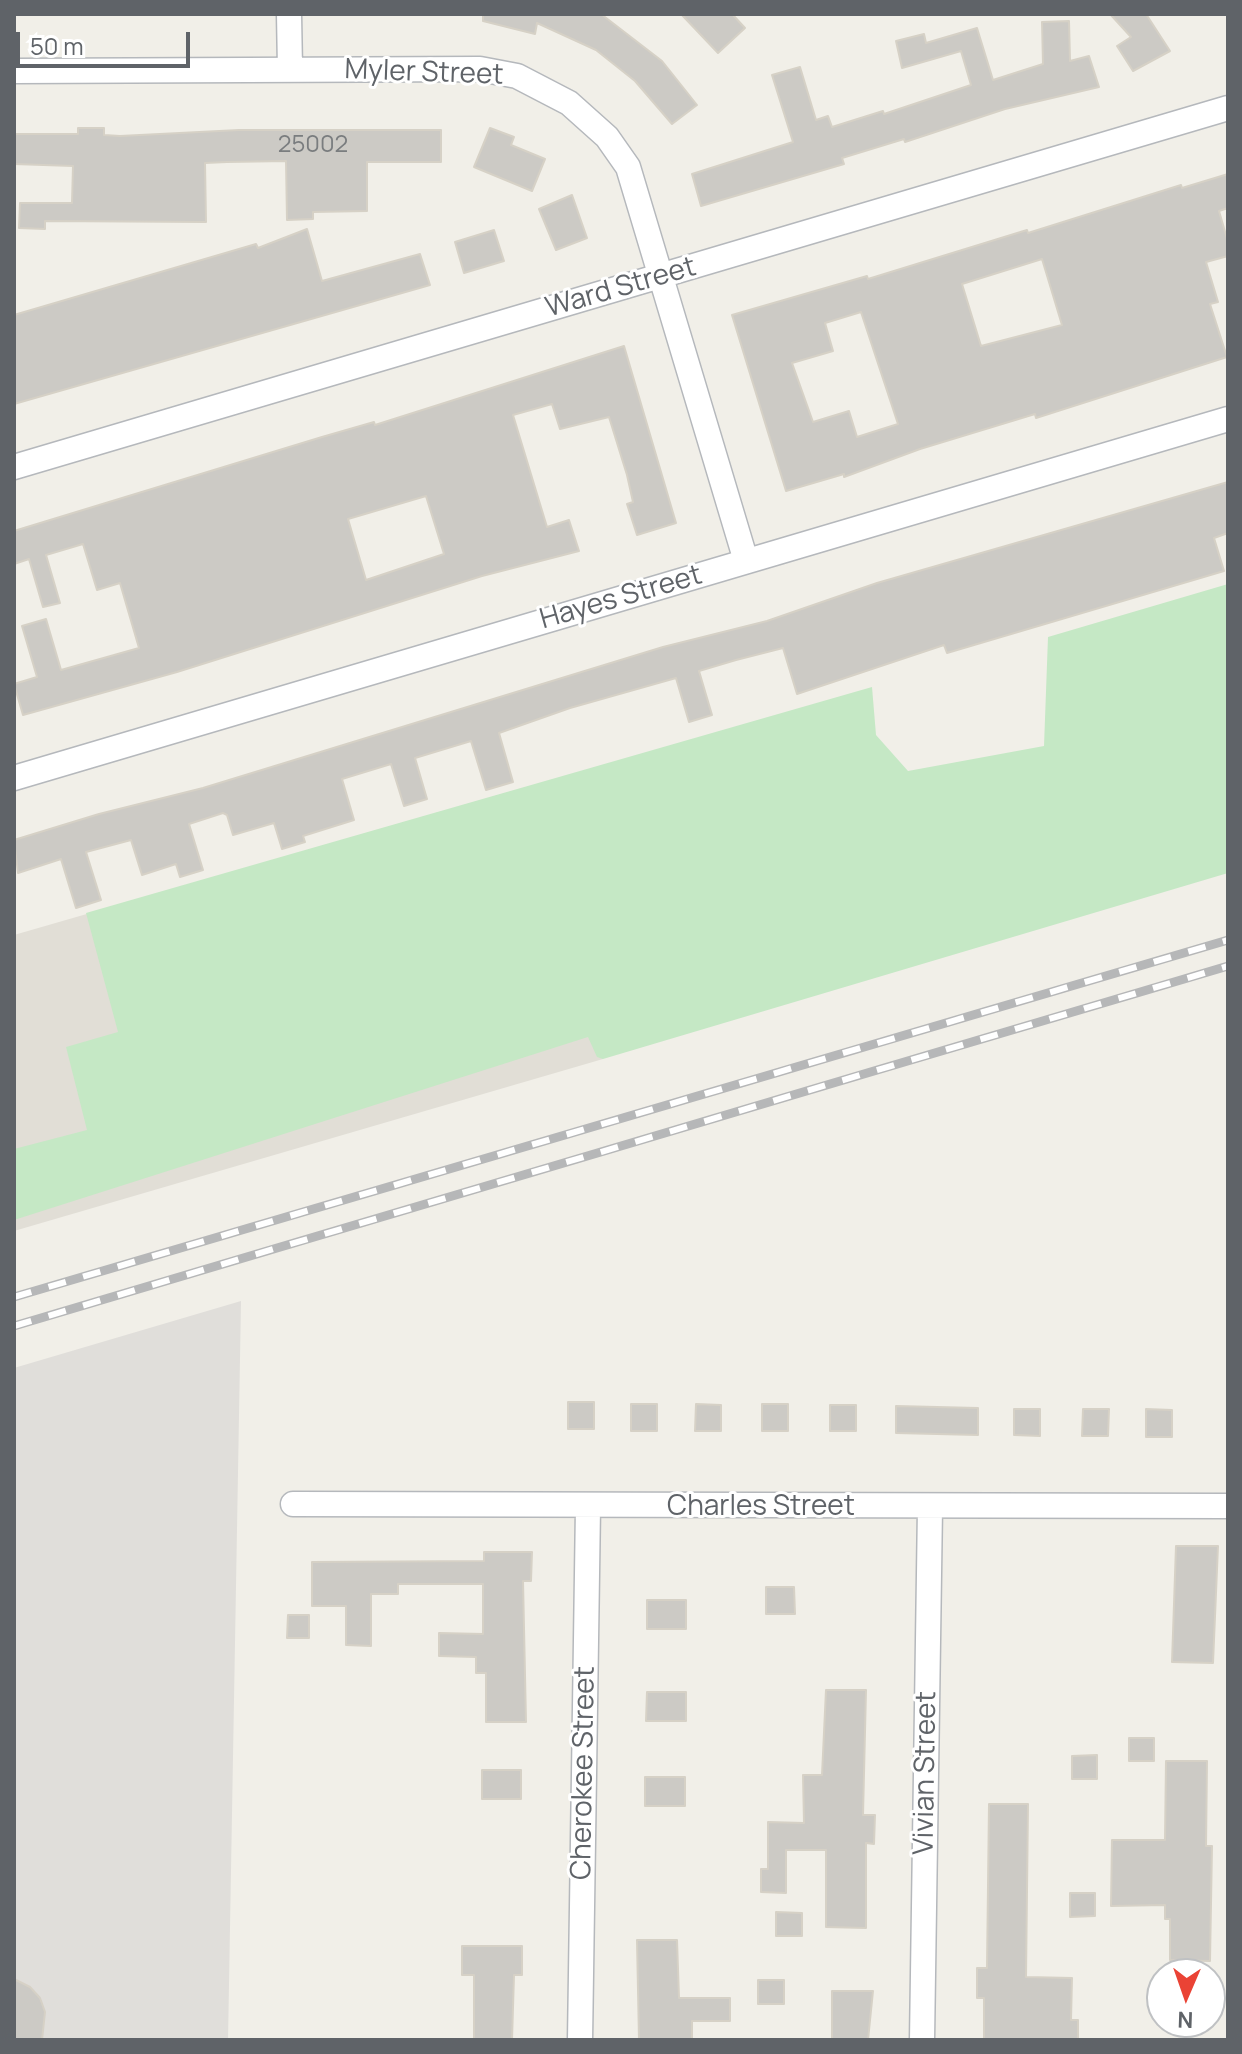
<!DOCTYPE html>
<style>
body{margin:0}
#map{position:relative;width:1242px;height:2054px;overflow:hidden;background:#f1efe8;font-family:Manrope,sans-serif}
canvas{display:block}
.frame{position:absolute;inset:0;border:16px solid #5f6368;pointer-events:none}
.north{position:absolute;left:1146px;top:1958px;width:80px;height:80px;box-sizing:border-box;background:#fff;border:2px solid #bfc1c3;border-radius:50%;rotate:182deg;font-size:22px;font-weight:700;line-height:32px;text-align:center;color:#5f6368}
.north::after{content:'';display:block;margin:auto;width:28px;height:36px;background:#ea4335;clip-path:polygon(50% 0,100% 100%,50% 72%,0 100%)}
.scale{position:absolute;left:16px;top:32px;width:174px;height:36px;box-sizing:border-box;border:4px solid #5f6368;border-top:0;padding-left:10px;font-size:24px;line-height:28px;white-space:nowrap;color:#5f6368;-webkit-text-stroke:6px #fff;paint-order:stroke}
</style>
<div id="map">
<canvas width="1242" height="2054"></canvas>
<div class="frame"></div>
<div class="north">N</div>
<div class="scale">50 m</div>
</div>
<script>
const ctx = document.querySelector('canvas').getContext('2d');
ctx.lineJoin = 'round';
function fill(path, color) {
  ctx.fillStyle = color;
  ctx.fill(path, 'evenodd');
}
function shape(rows) {
  const path = new Path2D();
  for (const r of rows) {
    path.moveTo(r[0], r[1]);
    for (let i = 2; i < r.length; i += 2) path.lineTo(r[i], r[i + 1]);
  }
  return path;
}
function trace(path, color, width, dash) {
  ctx.strokeStyle = color;
  ctx.lineWidth = width;
  ctx.lineCap = dash ? 'butt' : 'round';
  ctx.setLineDash(dash || []);
  ctx.stroke(path);
}
function drawText(font, color, halo, rows, align = 'center') {
  ctx.font = font + ' Manrope,sans-serif';
  ctx.lineWidth = 6;
  ctx.setLineDash([]);
  ctx.textBaseline = 'middle';
  ctx.strokeStyle = halo;
  ctx.fillStyle = color;
  for (const [text, x, y, turn = 0] of rows) {
    ctx.save();
    ctx.translate(x, y);
    ctx.rotate((+turn || 0) * Math.PI / 180);
    ctx.textAlign = isNaN(turn) ? turn : align;
    if (halo) ctx.strokeText(text, 0, 0);
    ctx.fillText(text, 0, 0);
    ctx.restore();
  }
}
const industrial = shape([
 [241,1301,228,2040,14,2040,14,1368]
]);
const education = shape([
 [516,790,603,1059,14,1231,14,935]
]);
const green = shape([
 [1228,584,1228,873,603,1059,597,1057,588,1037,14,1220,14,1149,87,1130,66,1047,118,1032,86,913,872,687,876,735,908,771,1044,746,1048,637]
]);
const building = shape([
 [483,14,601,14,662,61,697,105,672,124,635,81,596,50,537,23,535,34,483,21,483,14],
 [681,14,732,14,745,28,718,53,681,14],
 [1110,14,1146,14,1170,51,1133,71,1117,46,1131,37,1110,14],
 [1069,21,1070,61,1089,56,1099,87,1005,109,905,142,904,139,842,158,844,164,701,206,692,174,793,142,772,75,800,67,816,120,828,116,832,127,883,111,884,114,971,85,961,51,902,68,896,41,924,34,926,43,977,28,993,80,1043,64,1042,22,1069,21],
 [78,128,104,128,104,135,120,136,239,130,441,130,441,162,367,162,367,211,313,212,313,219,287,220,286,161,227,162,205,163,206,222,45,221,45,229,19,228,20,203,72,203,73,166,14,164,14,134,78,134,78,128],
 [490,128,514,137,511,145,545,159,532,191,474,167,490,128],
 [1228,174,1228,208,1219,211,1228,242,1228,256,1206,262,1218,302,1210,304,1227,357,1036,418,1035,414,920,449,844,477,844,474,786,491,732,315,867,276,868,279,1027,230,1028,233,1181,185,1182,188,1228,174],
 [1042,259,1062,325,981,346,962,284,1042,259],
 [861,312,898,424,857,437,849,411,813,422,792,363,833,351,825,323,861,312],
 [572,195,587,238,556,250,539,209,572,195],
 [307,229,322,281,420,254,430,285,14,404,14,315,256,244,258,248,307,229],
 [494,230,504,261,464,273,455,242,494,230],
 [624,346,676,523,637,535,627,504,633,502,627,475,609,417,560,429,552,404,513,415,547,527,569,520,579,551,482,576,177,672,23,715,14,684,37,677,22,626,46,619,61,670,139,648,120,583,97,590,83,544,46,555,60,603,43,607,29,559,14,564,14,531,322,437,374,422,375,425,624,346],
 [426,496,444,554,366,580,348,519,426,496],
 [1228,482,1228,533,1214,538,1224,571,947,653,944,645,797,694,783,648,736,660,699,671,712,715,689,722,676,678,570,708,499,733,513,782,486,790,471,741,415,758,427,799,404,806,391,764,342,779,354,820,303,836,305,842,282,849,274,823,233,835,227,815,223,813,189,824,203,870,180,877,176,864,142,875,131,840,86,852,101,900,76,908,61,859,18,873,14,840,99,814,203,788,663,647,767,621,877,583,1228,482],
 [568,1402,594,1402,594,1429,568,1429,568,1402],
 [631,1404,657,1404,657,1431,631,1431,631,1404],
 [696,1404,721,1405,721,1431,695,1431,696,1404],
 [762,1404,788,1404,788,1431,762,1431,762,1404],
 [830,1405,856,1405,856,1431,830,1431,830,1405],
 [896,1406,978,1408,978,1435,896,1433,896,1406],
 [1014,1409,1040,1409,1040,1436,1014,1435,1014,1409],
 [1083,1409,1109,1409,1108,1436,1082,1436,1083,1409],
 [1146,1409,1172,1410,1172,1437,1146,1437,1146,1409],
 [1176,1546,1218,1546,1213,1663,1172,1662,1176,1546],
 [484,1552,532,1552,531,1581,523,1581,526,1722,486,1722,486,1673,476,1673,476,1657,439,1656,439,1633,483,1634,483,1584,398,1584,398,1594,371,1594,371,1646,346,1645,346,1606,312,1606,312,1562,484,1561,484,1552],
 [766,1587,794,1587,795,1614,766,1614,766,1587],
 [647,1600,686,1600,686,1629,647,1629,647,1600],
 [288,1615,309,1615,309,1638,287,1638,288,1615],
 [826,1690,866,1690,863,1815,875,1815,874,1844,866,1843,866,1928,826,1927,826,1850,786,1850,786,1893,761,1892,761,1869,768,1869,768,1822,804,1823,803,1775,822,1775,826,1690],
 [647,1692,686,1692,686,1721,646,1721,647,1692],
 [1129,1738,1154,1738,1154,1761,1129,1761,1129,1738],
 [1097,1755,1097,1779,1072,1779,1072,1756,1097,1755],
 [1166,1761,1207,1761,1206,1846,1212,1846,1210,1961,1170,1960,1170,1919,1165,1919,1165,1905,1111,1906,1112,1840,1165,1840,1166,1761],
 [482,1770,521,1770,521,1799,482,1799,482,1770],
 [645,1777,685,1777,685,1806,645,1806,645,1777],
 [989,1804,1028,1804,1026,1977,1072,1978,1071,2020,1078,2020,1078,2040,984,2040,984,1998,977,1998,977,1968,987,1968,989,1804],
 [1070,1893,1095,1893,1095,1916,1070,1917,1070,1893],
 [776,1912,802,1913,802,1936,776,1936,776,1912],
 [637,1940,677,1940,679,1998,730,1998,730,2021,692,2021,692,2040,639,2040,637,1940],
 [462,1946,522,1946,522,1975,514,1975,512,2040,474,2040,474,1975,462,1975,462,1946],
 [14,1979,30,1987,40,1998,45,2012,42,2040,14,2040,14,1979],
 [758,1980,784,1980,784,2004,758,2004,758,1980],
 [832,1991,873,1991,868,2040,832,2040,832,1991]
]);
const minor = shape([
 [289,14,290,69],
 [14,71,480,69,517,76,569,103,607,137,628,167,746,561],
 [14,467,1228,108],
 [14,778,1228,419],
 [293,1504,1228,1506],
 [580,2040,588,1507],
 [922,2040,930,1507]
]);
const rail = shape([
 [14,1297,1228,940],
 [14,1326,1228,966]
]);
const numberNames = [
 ["25002",313,145]
];
const streetNames = [
 ["Myler Street",424,73,2],
 ["Ward Street",621,288,-16],
 ["Hayes Street",621,598,-16],
 ["Charles Street",761,1507],
 ["Cherokee Street",584,1773,-89],
 ["Vivian Street",926,1773,-89]
];
fill(industrial, '#e0deda');
fill(education, '#e1ded6');
fill(green, '#c5e8c5');
fill(building, '#cccac5');
trace(building, '#d6d1c6', 2);
trace(minor, '#b5b8bc', 27);
trace(minor, '#fff', 24);
trace(rail, '#b6b7b8', 9);
trace(rail, '#fff', 6, [18]);
drawText('24px', '#7a7d7f', null, numberNames);
drawText('28px', '#5f6368', '#fff', streetNames);
</script>
